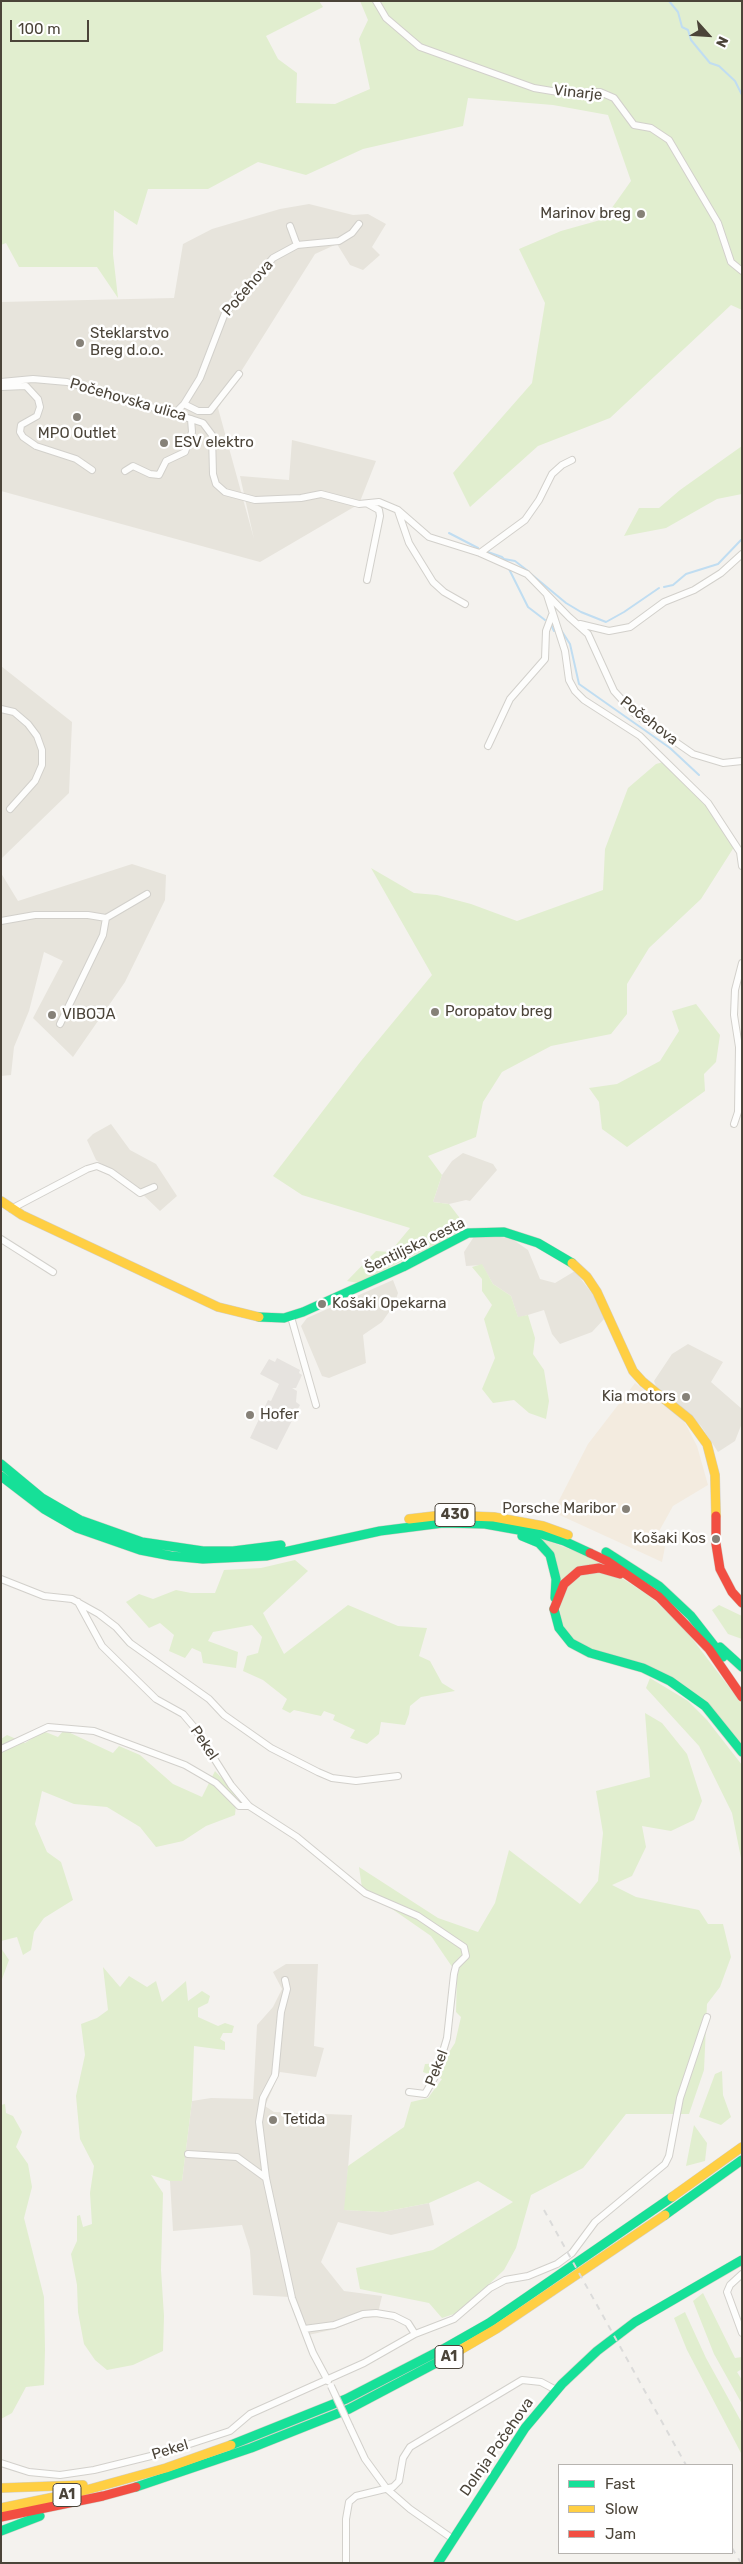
<!DOCTYPE html>
<meta charset="utf-8">
<style>
body{margin:0}
#map{position:relative;width:743px;height:2564px;overflow:hidden;background:#f4f2ee;font-family:Rubik,sans-serif}
canvas{display:block}
.frame{position:absolute;inset:0;border:2px solid #4b4439;pointer-events:none}
.legend{position:absolute;left:558px;top:2464px;width:175px;height:90px;box-sizing:border-box;background:#fff;border:1px solid #b7b4b0;margin:0;padding:6px 9px;list-style:none;font-size:15px;color:#4b4439}
.legend li{display:flex;align-items:center;gap:10px;height:25px}
.legend b{width:25px;border:1px solid #b7b4b0}
.north{position:absolute;left:683px;top:10px;width:50px;height:50px;-webkit-text-stroke:4px #fff;paint-order:stroke;rotate:116deg;font-size:14px;font-weight:700;line-height:20px;text-align:center;color:#4b4439}
.north::after{content:'';display:block;margin:auto;width:18px;height:22px;background:#4b4439;clip-path:polygon(50% 0,100% 100%,50% 72%,0 100%)}
.scale{position:absolute;left:10px;top:20px;width:79px;height:22px;box-sizing:border-box;border:2px solid #4b4439;border-top:0;padding-left:6px;font-size:15px;line-height:18px;white-space:nowrap;color:#4b4439;-webkit-text-stroke:4px #fff;paint-order:stroke}
</style>
<div id="map">
<canvas width="743" height="2564"></canvas>
<div class="frame"></div>
<ul class="legend">
<li><b style="height:6px;background:#16e098"></b>Fast</li>
<li><b style="height:6px;background:#ffcf43"></b>Slow</li>
<li><b style="height:6px;background:#f24e42"></b>Jam</li>
</ul>
<div class="north">N</div>
<div class="scale">100 m</div>
</div>
<script>
const ctx = document.querySelector('canvas').getContext('2d');
ctx.lineJoin = 'round';
function fill(path, color) {
  ctx.fillStyle = color;
  ctx.fill(path, 'evenodd');
}
function shape(rows) {
  const path = new Path2D();
  for (const r of rows) {
    path.moveTo(r[0], r[1]);
    for (let i = 2; i < r.length; i += 2) path.lineTo(r[i], r[i + 1]);
  }
  return path;
}
function trace(path, color, width, dash) {
  ctx.strokeStyle = color;
  ctx.lineWidth = width;
  ctx.lineCap = dash ? 'butt' : 'round';
  ctx.setLineDash(dash || []);
  ctx.stroke(path);
}
function drawText(font, color, halo, rows, align = 'center') {
  ctx.font = font + ' Rubik,sans-serif';
  ctx.lineWidth = 5;
  ctx.setLineDash([]);
  ctx.textBaseline = 'middle';
  ctx.strokeStyle = halo;
  ctx.fillStyle = color;
  for (const [text, x, y, turn = 0] of rows) {
    ctx.save();
    ctx.translate(x, y);
    ctx.rotate((+turn || 0) * Math.PI / 180);
    ctx.textAlign = isNaN(turn) ? turn : align;
    if (halo) ctx.strokeText(text, 0, 0);
    ctx.fillText(text, 0, 0);
    ctx.restore();
  }
}
const residential = shape([
 [309,204,353,215,368,214,386,224,372,247,380,255,363,270,350,265,337,244,315,254,218,408,254,539,240,476,289,480,292,440,376,461,359,504,260,562,1,491,1,302,174,298,183,244,212,229,280,209],
 [1,666,72,722,69,793,1,859],
 [132,864,166,875,165,900,125,982,73,1057,33,1018,63,961,44,952,29,1011,14,1047,11,1075,1,1076,1,873,18,901],
 [111,1124,130,1150,156,1164,177,1196,160,1211,138,1190,96,1160,87,1140,93,1134],
 [463,1153,493,1164,497,1170,470,1201,466,1200,449,1204,433,1202,442,1175,452,1161],
 [481,1234,512,1239,528,1250,540,1279,555,1283,575,1271,600,1304,605,1318,592,1332,560,1344,552,1334,544,1310,518,1318,511,1296,493,1284,482,1265,466,1266,464,1252,475,1235],
 [393,1280,398,1293,394,1305,382,1322,363,1335,366,1363,329,1378,322,1376,301,1326,307,1318],
 [688,1344,723,1362,711,1382,742,1409,742,1423,735,1441,718,1452,701,1426,656,1386,654,1381,672,1354],
 [286,1964,318,1964,314,2046,324,2048,316,2077,280,2072,265,2106,274,2112,352,2115,345,2210,383,2212,429,2203,434,2225,391,2235,338,2222,321,2262,344,2291,382,2296,377,2317,363,2318,335,2329,304,2336,290,2297,253,2295,250,2250,242,2225,173,2231,170,2181,182,2181,192,2101,211,2098,253,2099,257,2025,273,2007,282,1989,273,1972]
]);
const commercial = shape([
 [635,1383,684,1421,697,1446,708,1485,673,1506,657,1535,665,1547,662,1562,553,1512,588,1444]
]);
const green = shape([
 [1,1,319,1,323,7,266,36,278,59,297,73,296,103,335,104,370,89,359,39,368,20,360,1,742,1,742,310,731,305,610,418,538,446,470,507,453,473,532,383,545,303,519,249,561,231,604,219,631,181,608,115,553,105,468,98,463,126,363,149,306,175,258,162,208,189,148,189,137,225,114,210,113,254,118,298,97,267,19,267,6,243,1,245],
 [742,446,742,494,717,499,666,528,624,536,639,508,659,508,680,490],
 [667,761,708,802,736,844,701,899,649,948,627,984,627,1014,611,1034,551,1046,502,1072,483,1102,476,1137,428,1156,442,1175,433,1202,449,1204,459,1217,462,1231,358,1283,347,1281,376,1251,390,1252,410,1228,302,1195,273,1176,361,1061,432,975,371,868,414,893,437,895,471,904,517,921,603,890,605,849,628,788,656,764],
 [696,1004,720,1035,716,1062,704,1074,705,1091,627,1147,602,1129,599,1102,589,1088,617,1084,660,1061,679,1031,672,1011],
 [482,1264,493,1284,511,1296,518,1317,528,1315,535,1338,533,1354,544,1370,549,1401,546,1419,529,1413,514,1400,493,1403,482,1389,495,1358,484,1319,492,1305,482,1291,482,1279,472,1267],
 [537,1537,594,1558,601,1565,558,1584],
 [295,1560,308,1571,263,1613,284,1654,348,1605,398,1626,427,1628,419,1656,430,1661,442,1683,455,1691,421,1697,410,1706,409,1714,405,1725,381,1722,379,1734,367,1744,350,1738,355,1730,333,1720,335,1715,324,1711,321,1716,294,1710,290,1713,282,1709,287,1699,263,1680,243,1671,247,1656,258,1653,262,1637,252,1625,213,1632,208,1641,238,1652,236,1668,203,1663,201,1652,192,1648,185,1658,169,1651,174,1635,160,1623,149,1628,126,1602,139,1594,153,1599,176,1590,191,1593,215,1593,224,1570,261,1568],
 [591,1570,617,1575,651,1597,687,1632,742,1704,742,1746,677,1681,656,1669,585,1648,575,1642,562,1626,559,1603,568,1584],
 [719,1605,742,1616,742,1639,728,1634,712,1610],
 [650,1678,688,1701,707,1720,742,1765,742,1863,732,1813,699,1746,646,1688],
 [645,1713,662,1723,687,1754,702,1801,694,1820,671,1831,642,1826,646,1847,632,1876,612,1885,636,1897,699,1910,708,1924,723,1924,731,1957,720,1987,707,2004,704,2070,689,2114,626,2114,583,2168,531,2195,516,2248,504,2270,460,2312,442,2318,429,2303,360,2289,356,2268,433,2250,513,2202,478,2181,429,2203,383,2212,344,2210,348,2166,404,2127,411,2102,428,2098,442,2079,423,2072,425,2064,442,2063,455,2043,461,2017,456,2012,457,1974,431,1936,362,1888,359,1867,438,1918,478,1932,495,1903,509,1850,580,1904,598,1881,603,1833,596,1791,650,1777],
 [64,1730,113,1753,119,1746,140,1755,173,1784,202,1797,215,1771,237,1794,235,1815,206,1826,183,1841,156,1847,140,1827,107,1807,74,1804,42,1791,35,1824,47,1852,61,1862,73,1900,44,1918,34,1932,31,1950,23,1955,17,1937,1,1941,1,1739,7,1735,25,1743,43,1731,58,1737],
 [1,1948,9,1960,1,1982],
 [103,1967,120,1987,129,1976,147,1987,156,1981,162,2002,186,1981,188,2001,202,1991,210,1996,208,2003,198,2008,198,2017,218,2026,225,2023,234,2026,232,2033,223,2033,220,2039,225,2042,225,2050,194,2046,192,2101,182,2181,170,2181,151,2175,163,2193,161,2270,164,2316,163,2351,133,2365,107,2370,95,2360,84,2344,78,2312,77,2285,71,2254,77,2241,77,2216,80,2215,83,2227,92,2224,90,2193,94,2166,80,2139,76,2096,85,2055,81,2024,97,2018,108,2010],
 [722,2071,723,2095,731,2117,721,2125,699,2117,715,2074],
 [5,2104,6,2113,13,2116,22,2132,16,2147,28,2164,32,2187,24,2218,44,2297,45,2350,44,2385,26,2387,12,2413,1,2419,1,2105],
 [694,2125,707,2143,705,2161,686,2166],
 [703,2293,735,2358,742,2357,742,2369,737,2372,742,2380,742,2404,714,2354,693,2301],
 [685,2312,706,2358,742,2423,742,2455,687,2350,674,2318]
]);
const parking = shape([
 [277,1358,300,1370,299,1373,302,1375,296,1388,292,1388,297,1391,296,1402,300,1405,277,1450,250,1438,268,1400,271,1401,279,1384,260,1374,269,1359,275,1362]
]);
const stream = shape([
 [669,1,678,12,682,27,688,30,691,40,700,51,710,63,719,66,735,81,742,95],
 [449,533,478,548],
 [485,551,502,557,507,562],
 [504,559,515,561,528,571],
 [509,569,528,607,545,620],
 [531,574,566,603,581,612,606,622,624,612,659,588],
 [664,587,673,585,686,574,718,564,741,540],
 [551,625,554,631],
 [561,630,570,644,579,684,670,748,699,775]
]);
const street = shape([
 [376,1,386,18,420,47,534,88,558,92,600,92,614,98,634,125,651,128,669,140,718,223,731,262,742,271],
 [290,226,297,245],
 [1,382,33,379,67,382,191,419,203,423,212,435,213,474,216,484,225,492,255,500,301,498,321,494,359,504,379,502,398,510,429,537,480,553,527,574,569,617,588,634,614,691,634,713,693,754,723,763,742,761],
 [1,387,26,386,38,399,40,407,37,416,21,425,20,432,23,437,36,446,76,459,92,470],
 [184,404,198,411,210,411,239,374],
 [174,414,184,404,200,378,225,313,273,258,297,245,339,241,352,233,359,224],
 [125,471,133,466,150,474,159,475,166,461,185,452,192,432,191,419],
 [398,511,409,543,433,582,444,592,465,604],
 [480,553,525,520,539,500,552,474,562,465,572,460],
 [367,580,380,516,379,510,368,504],
 [547,595,565,651,569,680,575,691,584,700,640,736,655,751,708,803,742,855],
 [580,624,609,631,630,627,664,602,694,590,721,573,742,554],
 [1,709,14,712,28,724,37,736,42,750,42,765,35,781,10,809],
 [488,746,510,699,545,659,546,631,552,615],
 [740,852,742,866],
 [1,921,35,915,88,915,106,918,147,894],
 [60,1024,103,935,106,918],
 [734,1124,738,1112,739,1047,734,1015,735,990,742,963],
 [11,1209,87,1169,97,1166,111,1172,140,1193,154,1187],
 [1,1239,53,1272],
 [291,1317,316,1405],
 [1,1579,44,1596,72,1599,99,1614,116,1627,130,1643,209,1699,224,1715,271,1748,318,1772,332,1778,356,1781,398,1776],
 [78,1602,102,1646,156,1699,183,1714,194,1727,231,1785,249,1806,297,1837,365,1893,418,1916,464,1947,466,1956,456,1966,454,1974,447,2038,436,2075,425,2094,409,2092],
 [1,1749,48,1727,94,1731,185,1765,216,1783,239,1806,249,1806],
 [285,1980,287,1989,281,2012,275,2075,263,2098,259,2122,266,2178,292,2298,313,2353,328,2381],
 [188,2154,237,2157,266,2178],
 [742,2274,730,2285,727,2292,742,2333],
 [304,2329,334,2325,363,2314,376,2313,394,2316,408,2323,415,2334],
 [350,2427,365,2459,387,2489,410,2509,453,2539],
 [1,2463,29,2472,60,2475,94,2470,159,2454,230,2431,250,2414,364,2363,415,2334,454,2319,490,2288,505,2280,528,2276,557,2264,572,2253,595,2222,665,2164,669,2156,680,2098,707,2017],
 [346,2563,346,2519,349,2502,356,2496,393,2487,399,2481,403,2458,410,2447,522,2380,541,2382,556,2390]
]);
const fast = shape([
 [259,1317,284,1318,303,1312,403,1267,468,1233,504,1232,538,1243,572,1263],
 [1,1464,42,1498,80,1520,142,1542,203,1551,233,1551,281,1545],
 [1,1476,44,1509,77,1528,140,1550,171,1556,203,1559,266,1556,380,1531,443,1523,485,1524,541,1534,564,1541,590,1553],
 [522,1536,539,1543,550,1555,556,1579,555,1598],
 [606,1552,659,1586,691,1616,723,1657],
 [554,1609,559,1628,571,1643,590,1653,643,1668,670,1681,705,1706,742,1752],
 [720,1647,742,1667],
 [665,2215,742,2160],
 [231,2445,346,2399,445,2348,489,2323,672,2197],
 [136,2487,251,2448,349,2409,455,2353],
 [1,2531,40,2516],
 [438,2563,525,2428,562,2384,597,2351,635,2322,742,2260]
]);
const slow = shape([
 [1,1201,22,1215,218,1307,259,1317],
 [572,1263,587,1277,597,1292,633,1371,643,1382,689,1419,707,1444,715,1475,716,1516],
 [409,1519,443,1515,494,1517,543,1526,568,1535],
 [672,2197,742,2147],
 [455,2353,496,2329,665,2215],
 [1,2488,83,2485],
 [1,2508,79,2492,166,2468,231,2445]
]);
const jam = shape([
 [716,1516,716,1544,720,1569,732,1592,742,1603],
 [590,1553,607,1561,659,1597,709,1649,742,1697],
 [554,1609,564,1584,579,1571,599,1568,620,1574],
 [1,2517,103,2496,136,2487]
]);
const rail = shape([
 [544,2210,686,2465],
 [732,2548,741,2563]
]);
const streetBridge = shape([
 [331,2386,350,2427]
]);
const markers = [
 [641,214,5,"#868178"],
 [80,343,5,"#868178"],
 [77,417,5,"#868178"],
 [164,443,5,"#868178"],
 [435,1012,5,"#868178"],
 [52,1015,5,"#868178"],
 [322,1304,5,"#868178"],
 [686,1397,5,"#868178"],
 [250,1415,5,"#868178"],
 [626,1509,5,"#868178"],
 [716,1539,5,"#868178"],
 [273,2120,5,"#868178"]
];
const shields = [
 [455,1515,40],
 [449,2357,28],
 [67,2495,28]
];
const shieldNames = [
 ["430",455,1515],
 ["A1",449,2357],
 ["A1",67,2495]
];
const streetNames = [
 ["Vinarje",578,93,6],
 ["Počehova",248,288,-49],
 ["Počehovska ulica",128,400,16],
 ["Počehova",649,721,38],
 ["Šentiljska cesta",415,1246,-26],
 ["Pekel",204,1743,56],
 ["Pekel",437,2068,-69],
 ["Dolnja Počehova",497,2447,-55],
 ["Pekel",170,2450,-17]
];
const poiNames = [
 ["Marinov breg",631,214,"right"],
 ["Steklarstvo",90,334],
 ["Breg d.o.o.",90,351],
 ["MPO Outlet",77,434,"center"],
 ["ESV elektro",174,443],
 ["Poropatov breg",445,1012],
 ["VIBOJA",62,1015],
 ["Košaki Opekarna",332,1304],
 ["Kia motors",676,1397,"right"],
 ["Hofer",260,1415],
 ["Porsche Maribor",616,1509,"right"],
 ["Košaki Kos",706,1539,"right"],
 ["Tetida",283,2120]
];
fill(residential, '#e7e4dc');
fill(commercial, '#f3ebdf');
fill(green, '#e1eecf');
fill(parking, '#e6e3df');
trace(stream, '#c0ddf1', 2);
trace(street, '#d2d0cb', 8);
trace(fast, '#d3cfc5', 10);
trace(slow, '#d3cfc5', 10);
trace(jam, '#d3cfc5', 10);
trace(street, '#fdfdfc', 6);
trace(fast, '#16e098', 9);
trace(slow, '#ffcf43', 9);
trace(jam, '#f24e42', 9);
trace(rail, '#dbdbda', 2, [6, 6]);
trace(streetBridge, '#d2d0cb', 8, []);
trace(streetBridge, '#fdfdfc', 6);
for (const [x, y, r, color] of markers) {
  const dot = new Path2D();
  dot.arc(x, y, r, 0, 2 * Math.PI);
  ctx.fillStyle = color;
  ctx.fill(dot);
  trace(dot, '#fff', 2);
}
for (const [x, y, w] of shields) {
  const box = new Path2D();
  box.roundRect(x - w / 2, y - 11.5, w, 23, 4);
  ctx.fillStyle = '#fff';
  ctx.fill(box);
  trace(box, '#4b4439', 1);
}
drawText('bold 14px', '#4b4439', null, shieldNames);
drawText('15px', '#4b4439', '#fff', streetNames);
drawText('15px', '#4b4439', '#fff', poiNames, 'left');
</script>
